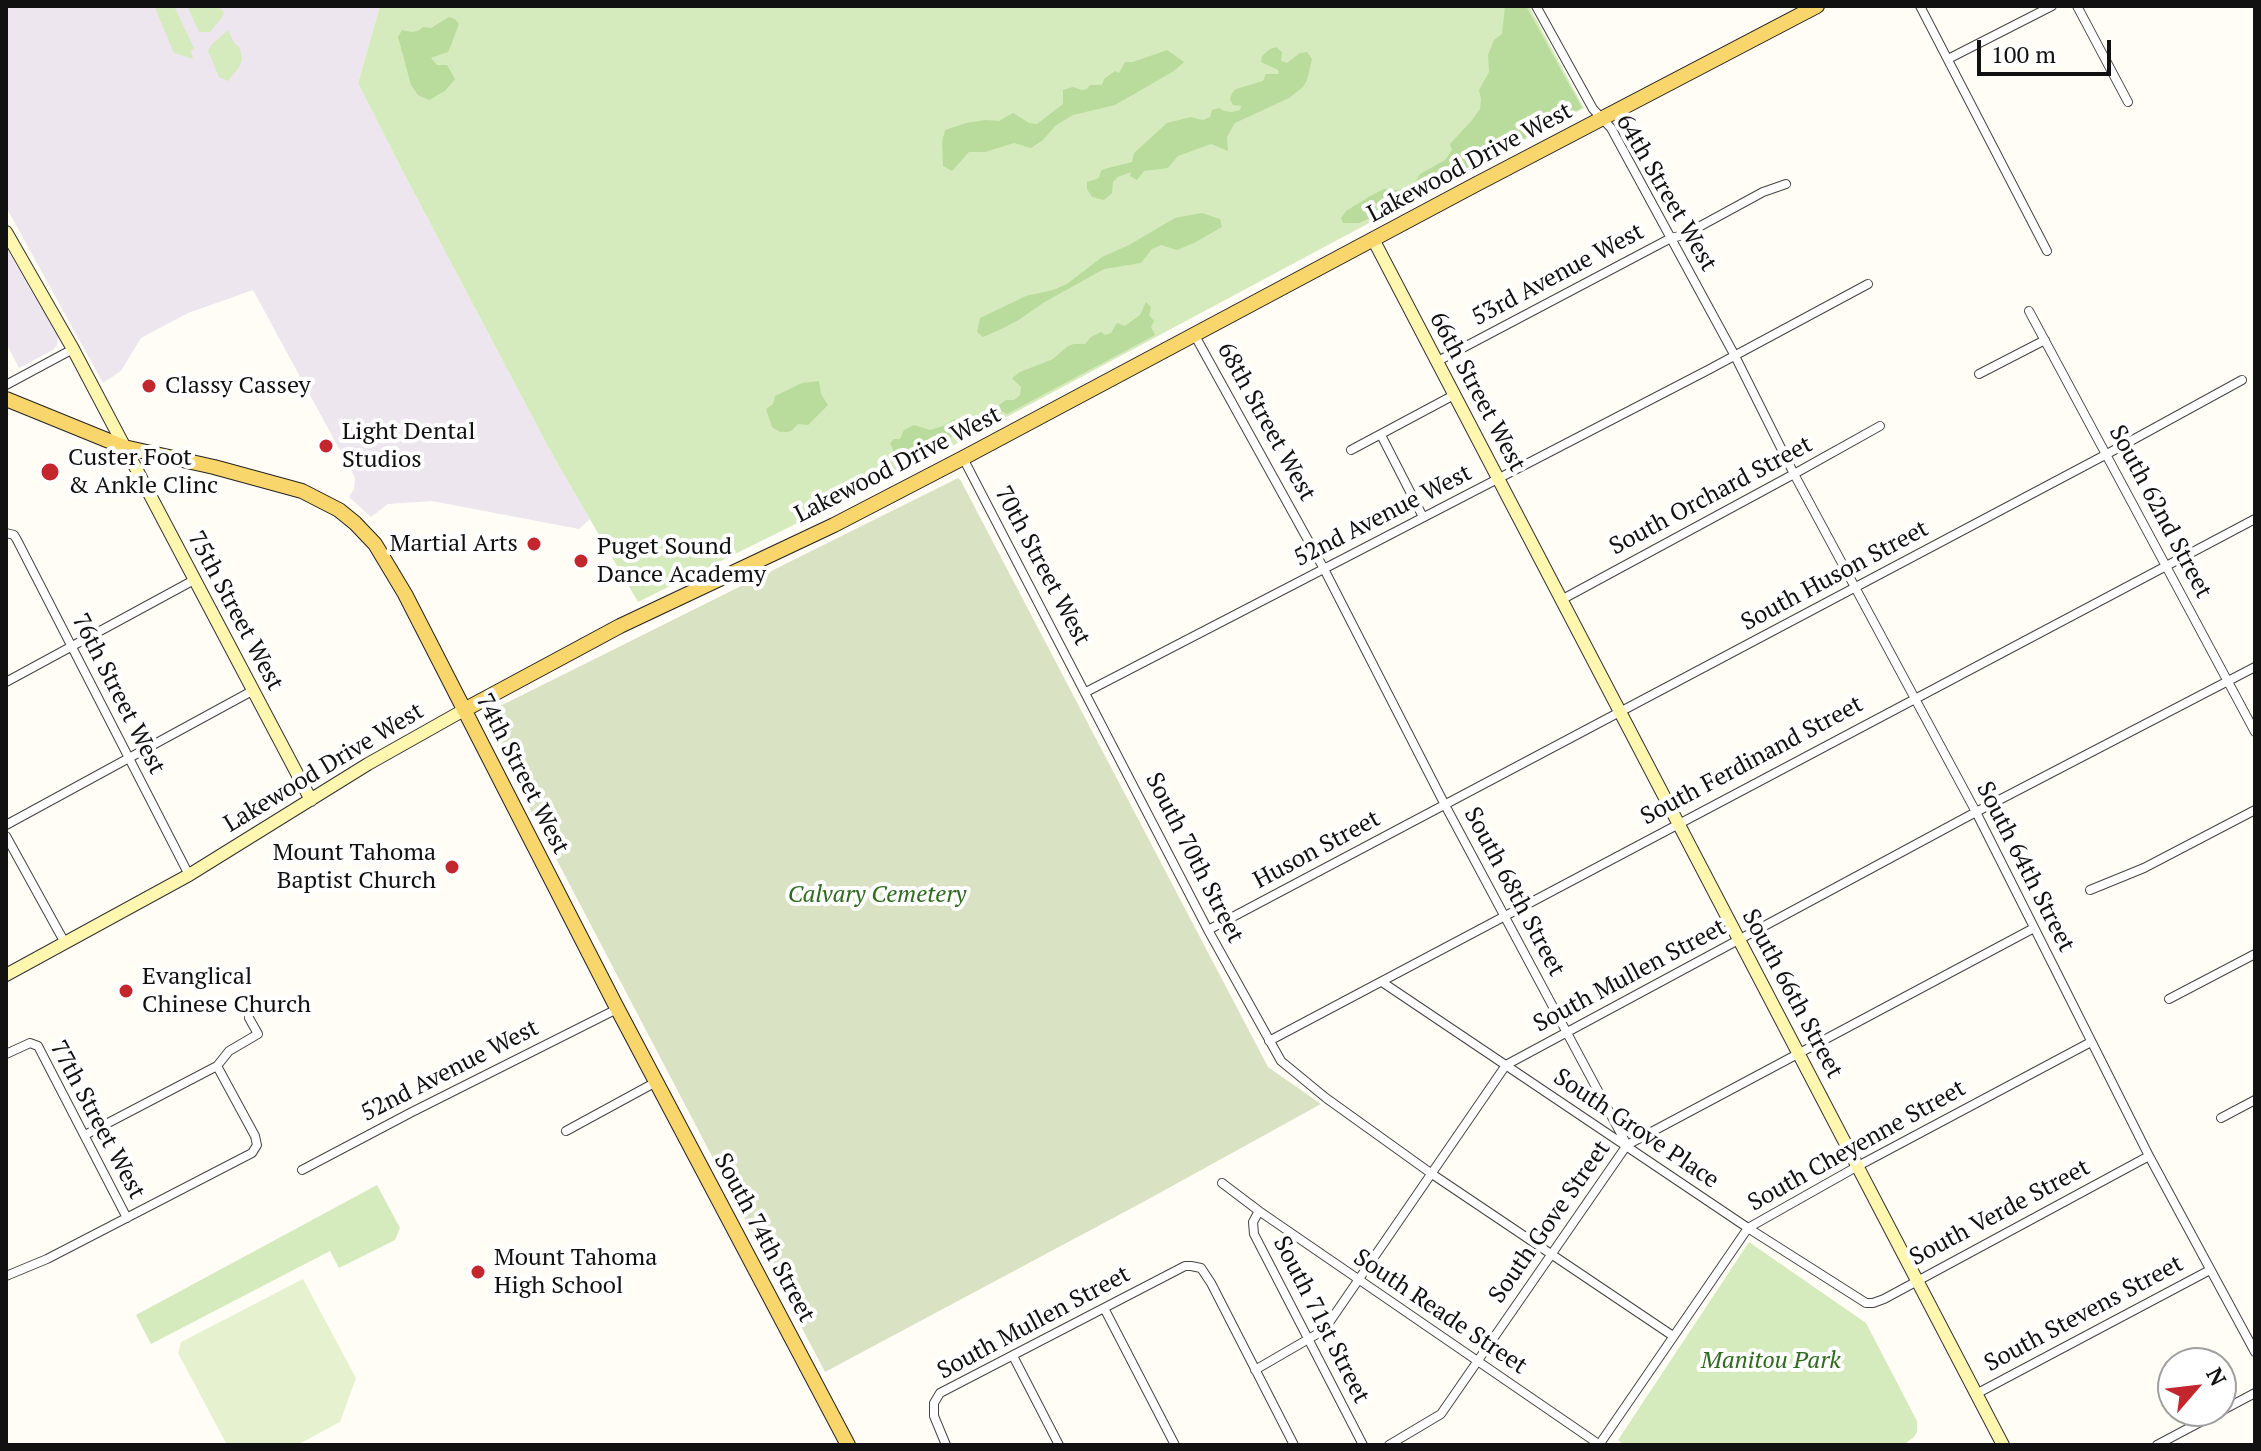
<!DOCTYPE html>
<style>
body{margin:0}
#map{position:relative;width:2261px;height:1451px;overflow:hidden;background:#fffdf5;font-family:"PT Serif",serif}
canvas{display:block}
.frame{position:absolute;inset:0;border:8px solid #111;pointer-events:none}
.north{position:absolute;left:2157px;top:1347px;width:80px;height:80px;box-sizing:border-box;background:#fff;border:2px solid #a0a0a0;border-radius:50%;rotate:62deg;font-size:22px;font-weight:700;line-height:32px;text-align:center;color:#111}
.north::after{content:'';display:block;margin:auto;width:28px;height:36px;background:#c4262e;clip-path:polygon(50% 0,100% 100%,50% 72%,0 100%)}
.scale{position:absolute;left:1977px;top:40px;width:134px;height:36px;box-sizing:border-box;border:4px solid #111;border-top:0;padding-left:10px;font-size:24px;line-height:28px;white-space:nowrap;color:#111;-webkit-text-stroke:6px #fff;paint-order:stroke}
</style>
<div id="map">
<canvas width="2261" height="1451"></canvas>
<div class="frame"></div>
<div class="north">N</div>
<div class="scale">100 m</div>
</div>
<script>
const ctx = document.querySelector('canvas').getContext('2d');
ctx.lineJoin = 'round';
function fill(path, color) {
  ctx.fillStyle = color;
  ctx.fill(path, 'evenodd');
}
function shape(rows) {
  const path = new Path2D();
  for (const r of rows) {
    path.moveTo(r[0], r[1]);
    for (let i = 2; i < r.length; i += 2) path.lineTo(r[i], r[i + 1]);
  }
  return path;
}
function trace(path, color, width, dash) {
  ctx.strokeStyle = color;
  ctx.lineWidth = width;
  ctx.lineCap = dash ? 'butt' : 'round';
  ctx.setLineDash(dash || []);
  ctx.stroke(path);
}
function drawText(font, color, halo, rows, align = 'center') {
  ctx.font = font + ' "PT Serif",serif';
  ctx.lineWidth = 8;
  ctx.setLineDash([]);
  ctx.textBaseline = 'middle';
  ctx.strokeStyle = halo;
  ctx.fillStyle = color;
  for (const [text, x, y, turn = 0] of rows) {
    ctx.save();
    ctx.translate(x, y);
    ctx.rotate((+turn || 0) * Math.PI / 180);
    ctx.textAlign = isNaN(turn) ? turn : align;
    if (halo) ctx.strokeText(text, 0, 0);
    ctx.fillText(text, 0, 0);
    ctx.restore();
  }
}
const industrial = shape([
 [6,6,380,6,358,83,402,170,552,454,590,519,579,529,432,501,388,504,371,517,349,497,354,489,355,478,253,290,188,313,141,338,121,371,103,383,6,207],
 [6,247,58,337,57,345,53,350,19,368,6,343]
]);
const green = shape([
 [157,6,174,6,194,48,191,51,193,59,174,53,155,8],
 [187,6,218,6,224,12,223,16,210,32,199,32],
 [380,6,1529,6,1584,108,943,451,638,602,552,454,402,170,358,83],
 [228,30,234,43,240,48,242,59,240,66,228,81,219,77,208,51,212,44],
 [377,1185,400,1228,395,1240,339,1268,330,1251,151,1344,136,1315],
 [1749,1242,1866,1323,1917,1421,1917,1432,1914,1437,1903,1445,1625,1445,1618,1440]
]);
const forest = shape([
 [1505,6,1526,6,1582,108,1380,214,1359,223,1343,223,1341,218,1346,211,1370,196,1384,189,1398,190,1410,185,1415,182,1420,174,1445,160,1452,150,1450,144,1473,119,1480,109,1481,99,1479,90,1489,72,1488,55,1494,40,1502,34],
 [449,17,455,19,459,24,451,45,448,52,431,58,437,65,447,65,455,79,445,91,429,100,418,95,411,85,398,37,402,30,411,32,418,31,423,27,431,28],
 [1276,47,1282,52,1281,61,1287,63,1300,53,1307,52,1312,59,1307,80,1303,87,1289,98,1235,123,1227,137,1228,151,1211,144,1178,156,1168,168,1144,171,1137,180,1130,176,1131,172,1118,177,1113,182,1112,193,1104,200,1092,197,1087,189,1087,182,1099,178,1101,171,1104,169,1132,162,1134,153,1167,123,1191,117,1203,120,1210,117,1212,110,1219,108,1224,111,1232,112,1240,110,1241,106,1233,105,1230,99,1232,93,1236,89,1263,81,1266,74,1279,74,1278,70,1261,62,1262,56,1270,49],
 [1167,50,1184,62,1174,71,1115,105,1073,115,1056,125,1043,140,1031,148,1014,143,985,152,969,152,952,171,943,166,942,142,945,130,966,123,986,120,999,121,1013,113,1029,123,1037,124,1063,104,1063,90,1073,87,1082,90,1087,89,1090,85,1102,85,1104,79,1115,71,1119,73,1125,62,1133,62],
 [1202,213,1220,219,1222,227,1194,243,1177,250,1161,245,1152,249,1141,263,1104,269,1043,303,1017,321,997,331,983,337,977,332,980,318,1026,296,1053,290,1067,284,1102,257,1129,245,1175,218],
 [1146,302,1151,307,1149,315,1154,321,1151,327,1155,335,1007,414,1000,410,999,405,1006,400,1014,400,1020,395,1021,387,1012,378,1020,372,1053,359,1068,346,1074,344,1085,344,1091,337,1101,332,1105,335,1111,333,1117,323,1125,326,1140,315],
 [819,381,821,394,828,405,808,425,798,424,791,431,787,432,780,432,772,427,766,409,773,404,775,396,802,383],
 [955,419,958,422,954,428,954,436,940,442,939,449,931,456,924,459,910,453,900,457,894,452,890,443,894,439,900,439,904,430,914,425,930,430,943,426]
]);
const cemetery = shape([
 [958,478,961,481,1268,1067,1321,1104,1145,1201,825,1372,485,723,485,719,490,711]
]);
const pitch = shape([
 [303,1279,356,1378,340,1422,297,1445,227,1445,178,1353,181,1342]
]);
const street = shape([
 [1536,6,1593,109,1611,128,1735,356,1794,474,1976,812,2149,1156,2255,1352],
 [1920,6,2047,251],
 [2077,6,2128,102],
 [1948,59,2052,6],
 [2029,311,2255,732],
 [1194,334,1324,569,1445,805,1627,1145],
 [1436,362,1671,238,1684,235,1763,192,1786,184],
 [1979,374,2045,340],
 [6,385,73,349],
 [1381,435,1423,517],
 [1351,450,1454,395],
 [963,458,1208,930,1281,1061,1326,1098,1432,1174,1673,1336],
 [6,533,14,535,17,540,189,875],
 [1561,600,1794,474,1880,426],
 [6,682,194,580],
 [1086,692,1708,370,1868,284],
 [6,825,252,691],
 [6,836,65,943],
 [2090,890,2144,868,2255,810],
 [1208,930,2107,454,2242,380],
 [1382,982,1748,1228,1866,1303,1873,1303,1884,1299,2149,1156],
 [2169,999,2255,954],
 [1269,1041,2255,519],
 [6,1054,30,1043,38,1046,127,1218],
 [2221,1118,2255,1100],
 [566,1131,656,1082],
 [85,1135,217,1066,229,1051,258,1034,249,1018],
 [302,1170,412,1112,617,1009],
 [1222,1183,1259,1211,1253,1222,1254,1234,1363,1445],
 [1259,1211,1600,1445],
 [6,1276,47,1259,252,1153,257,1145,255,1136,217,1066],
 [1104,1308,1175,1445],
 [1013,1356,1059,1445],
 [1255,1370,1324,1330,1506,1065,1976,812,2255,667],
 [1976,1394,2210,1270],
 [2221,1411,2255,1393],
 [946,1445,934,1416,934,1403,940,1393,1185,1266,1191,1266,1201,1268,1211,1283,1294,1445],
 [1389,1445,1441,1414,1627,1145,2034,928],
 [1599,1445,1748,1228,1858,1166,2091,1042],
 [2157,1445,2221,1411]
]);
const secondary = shape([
 [6,232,73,349,311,800],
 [1373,239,2003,1445],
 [6,975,189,875,368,764,464,710]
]);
const primary = shape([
 [6,399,124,447,214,467,302,491,339,510,355,523,375,544,405,594,616,1006,848,1445],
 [464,710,620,626,834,525,963,458,1471,187,1817,6]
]);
const markers = [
 [149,386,8,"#c4262e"],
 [326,446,8,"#c4262e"],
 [50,472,10,"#c4262e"],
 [534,544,8,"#c4262e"],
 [581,561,8,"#c4262e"],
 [452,867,8,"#c4262e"],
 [126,991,8,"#c4262e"],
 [478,1272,8,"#c4262e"]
];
const streetNames = [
 ["Lakewood Drive West",1470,163,-28],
 ["64th Street West",1666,193,60],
 ["53rd Avenue West",1558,275,-28],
 ["66th Street West",1477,392,62],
 ["68th Street West",1266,422,61],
 ["Lakewood Drive West",898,465,-27],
 ["South Orchard Street",1711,496,-28],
 ["South 62nd Street",2160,512,62],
 ["52nd Avenue West",1383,516,-27],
 ["70th Street West",1042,566,62],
 ["South Huson Street",1835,576,-28],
 ["75th Street West",235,611,62],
 ["76th Street West",118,694,63],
 ["South Ferdinand Street",1752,761,-28],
 ["Lakewood Drive West",324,768,-31],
 ["74th Street West",522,774,63],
 ["Huson Street",1317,850,-28],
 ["South 70th Street",1194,858,63],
 ["South 64th Street",2025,867,63],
 ["South 68th Street",1514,892,62],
 ["South Mullen Street",1630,976,-28],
 ["South 66th Street",1792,994,62],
 ["52nd Avenue West",450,1071,-27],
 ["77th Street West",97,1120,62],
 ["South Grove Place",1636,1129,34],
 ["South Cheyenne Street",1857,1146,-29],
 ["South Verde Street",2000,1213,-28],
 ["South Gove Street",1550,1222,-55],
 ["South 74th Street",764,1238,62],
 ["South Reade Street",1440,1312,34],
 ["South Stevens Street",2084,1314,-28],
 ["South 71st Street",1321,1320,63],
 ["South Mullen Street",1034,1323,-28]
];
const poiNames = [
 ["Classy Cassey",165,386],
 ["Light Dental",342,432],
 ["Studios",342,460],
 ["Custer Foot",68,458],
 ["& Ankle Clinc",68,486],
 ["Martial Arts",518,544,"right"],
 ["Puget Sound",597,547],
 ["Dance Academy",597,575],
 ["Mount Tahoma",436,853,"right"],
 ["Baptist Church",436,881,"right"],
 ["Evanglical",142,977],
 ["Chinese Church",142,1005],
 ["Mount Tahoma",494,1258],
 ["High School",494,1286]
];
const parkNames = [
 ["Calvary Cemetery",877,895],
 ["Manitou Park",1771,1361]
];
fill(industrial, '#eee6ef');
fill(green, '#d5ebbd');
fill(forest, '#b9dc9c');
fill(cemetery, '#d9e3c4');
fill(pitch, '#e6f2cf');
trace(street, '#444', 10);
trace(secondary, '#333', 14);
trace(primary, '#222', 16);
trace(street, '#fff', 8);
trace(secondary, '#fff6b0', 12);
trace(primary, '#f9d66b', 14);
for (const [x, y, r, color] of markers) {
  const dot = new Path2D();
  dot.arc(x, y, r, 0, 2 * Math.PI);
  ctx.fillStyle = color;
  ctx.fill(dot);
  trace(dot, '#fff', 3);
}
drawText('24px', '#111', '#fff', streetNames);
drawText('24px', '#111', '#fff', poiNames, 'left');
drawText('italic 24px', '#2f6b1f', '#fff', parkNames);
</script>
